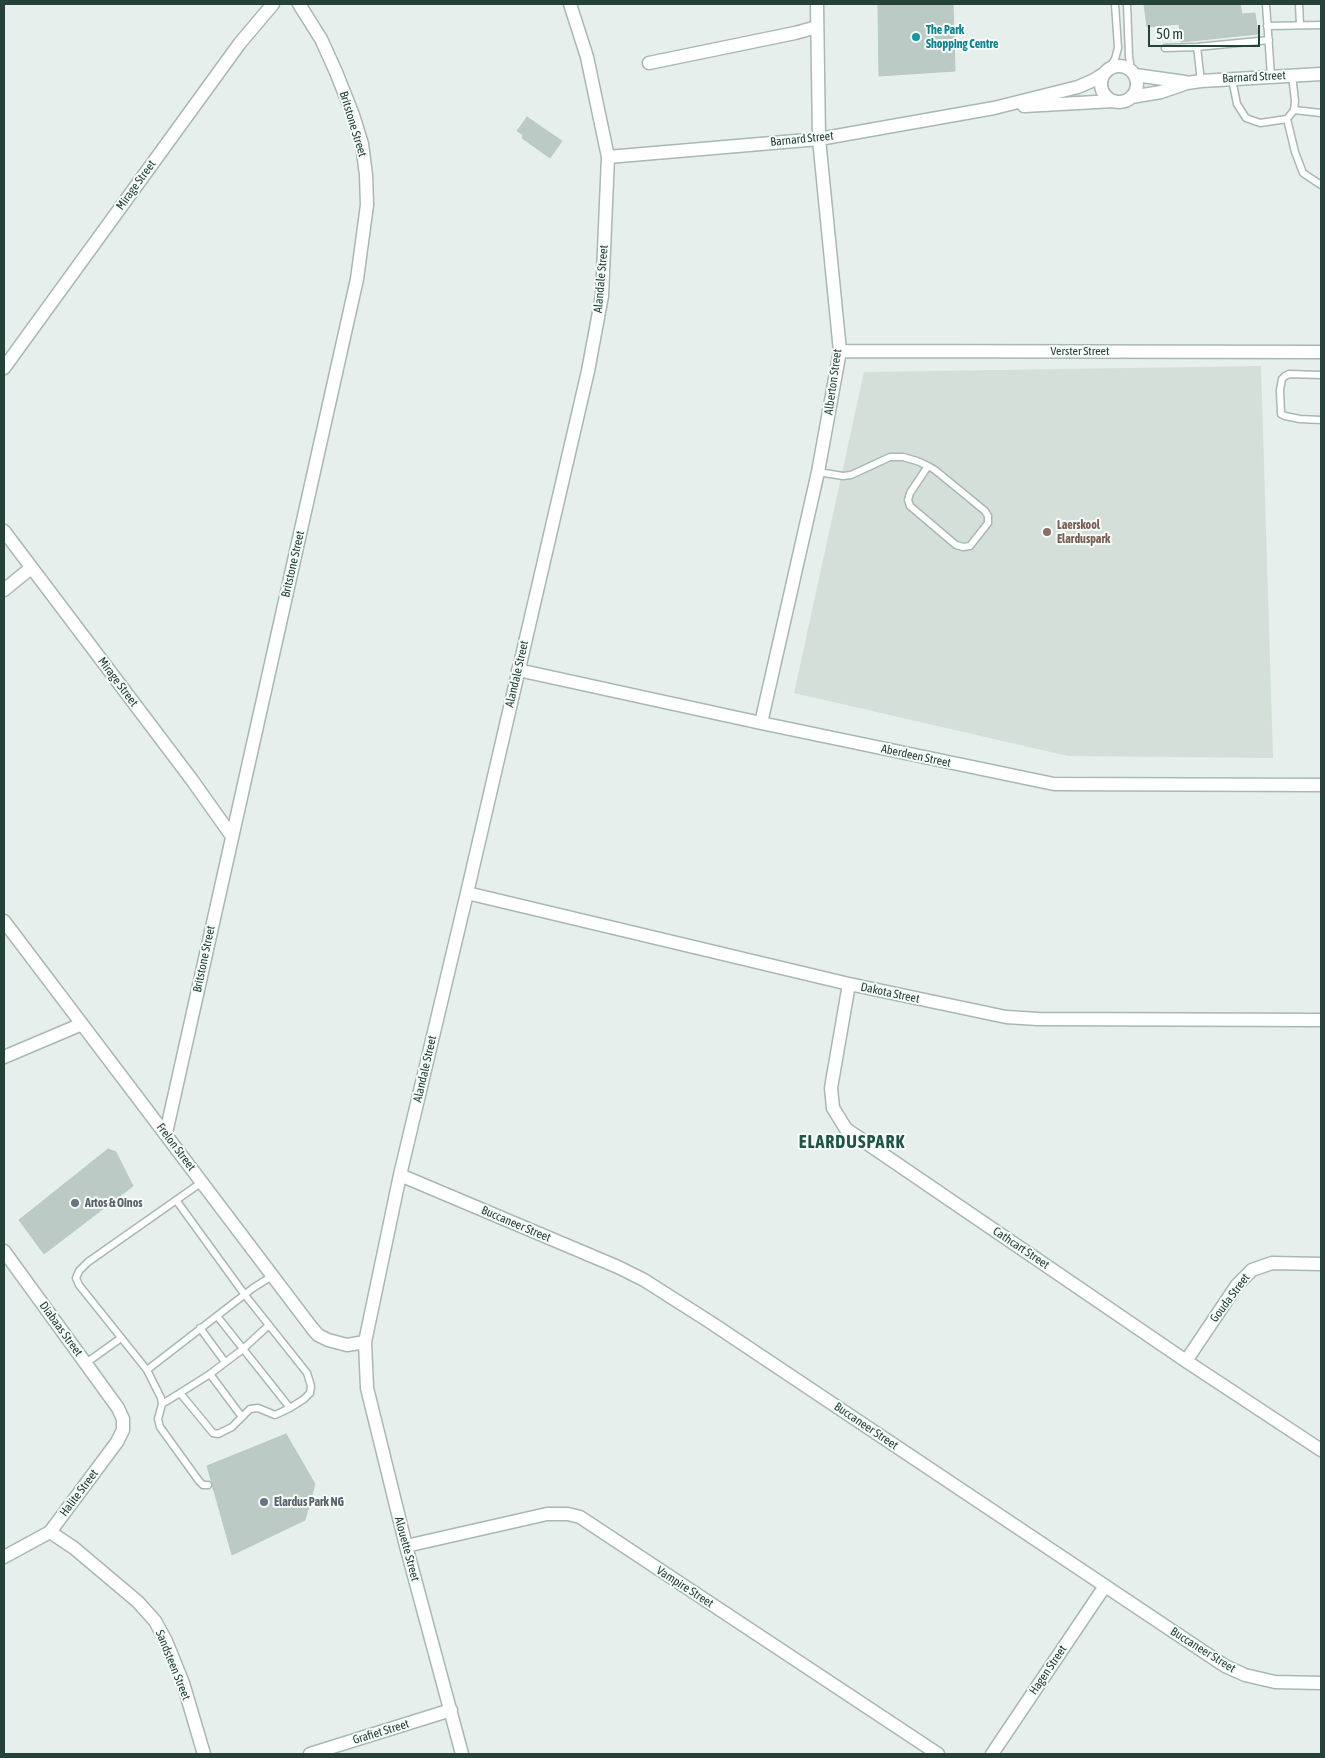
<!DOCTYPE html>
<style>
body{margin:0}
#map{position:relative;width:1325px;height:1758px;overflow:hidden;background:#e6efeb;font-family:"Asap Condensed",sans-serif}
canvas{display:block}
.frame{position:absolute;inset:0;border:5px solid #24423a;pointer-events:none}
.scale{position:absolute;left:1148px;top:25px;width:112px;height:22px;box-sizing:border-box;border:2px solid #24423a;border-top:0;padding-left:6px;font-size:15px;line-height:18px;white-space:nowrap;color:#24423a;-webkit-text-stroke:4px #f7fbf9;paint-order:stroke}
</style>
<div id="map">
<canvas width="1325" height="1758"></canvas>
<div class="frame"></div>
<div class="scale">50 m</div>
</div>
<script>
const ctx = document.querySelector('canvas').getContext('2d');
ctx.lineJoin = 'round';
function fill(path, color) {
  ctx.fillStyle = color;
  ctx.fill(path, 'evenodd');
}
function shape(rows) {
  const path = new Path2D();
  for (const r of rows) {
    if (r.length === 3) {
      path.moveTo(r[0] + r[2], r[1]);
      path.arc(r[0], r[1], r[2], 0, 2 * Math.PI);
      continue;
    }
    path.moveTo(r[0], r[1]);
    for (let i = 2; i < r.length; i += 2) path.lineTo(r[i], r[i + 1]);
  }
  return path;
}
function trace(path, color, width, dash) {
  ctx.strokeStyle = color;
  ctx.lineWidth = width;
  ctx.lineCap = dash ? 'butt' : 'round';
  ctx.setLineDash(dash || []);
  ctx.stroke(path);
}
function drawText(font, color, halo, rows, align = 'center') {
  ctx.font = font + ' "Asap Condensed",sans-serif';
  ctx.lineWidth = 4;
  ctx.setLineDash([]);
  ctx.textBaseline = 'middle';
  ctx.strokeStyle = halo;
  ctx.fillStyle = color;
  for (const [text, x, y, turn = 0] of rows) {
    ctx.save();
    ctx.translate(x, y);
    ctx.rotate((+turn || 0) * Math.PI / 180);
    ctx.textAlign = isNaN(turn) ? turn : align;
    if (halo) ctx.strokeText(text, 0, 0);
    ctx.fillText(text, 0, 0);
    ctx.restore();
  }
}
const built = shape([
 [1261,366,1273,758,1068,756,794,693,864,372]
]);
const building = shape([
 [878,4,953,4,955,71,879,76,878,4],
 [1144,4,1240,4,1242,14,1255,13,1258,34,1181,42,1179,24,1147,27,1144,4],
 [527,117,562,141,550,158,522,138,523,135,517,131,527,117],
 [108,1149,116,1152,133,1186,44,1254,19,1220,108,1149],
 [286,1434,315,1484,305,1520,232,1555,207,1466,286,1434]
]);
const lane = shape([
 [1127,4,1129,56,1131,71],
 [1266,4,1271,76],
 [1299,4,1300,25],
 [1267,26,1321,25],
 [1197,47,1201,81],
 [1165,48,1197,47,1269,40],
 [1109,69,1115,59,1118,48,1115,4],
 [1232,79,1237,104,1246,118,1260,123,1287,119,1294,110,1295,101,1292,75],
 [1294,110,1321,113],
 [1287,119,1295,152,1303,173,1321,185],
 [1321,375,1289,374,1285,376,1282,379,1280,390,1281,414,1285,416,1300,419,1321,420],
 [818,472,843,476,851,475,890,457,903,457,917,461,928,466,935,470,985,511,988,516,988,523,970,546,963,547,956,545,910,506,908,500,910,493,928,466],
 [202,1182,88,1262,79,1271,76,1278,79,1285,147,1370,253,1288,272,1276],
 [176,1200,245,1295,307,1373,311,1386,310,1393,304,1399,290,1408,217,1316],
 [200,1328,225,1362],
 [86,1363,121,1338],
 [147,1370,161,1398,162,1404,158,1419,160,1427,199,1481,203,1485,208,1485],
 [210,1374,242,1417],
 [180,1393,213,1433,218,1434,232,1427,250,1409,258,1408,275,1415,290,1408],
 [162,1404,180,1393,210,1374,243,1349,269,1325]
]);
const street = shape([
 [649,63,795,33,817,27],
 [1119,84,18],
 [1135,75,1185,82],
 [1131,97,1161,92,1187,83,1201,81,1321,74],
 [1024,106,1114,101],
 [608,157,819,139,994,108,1078,87,1094,80,1105,73],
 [840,351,1321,352],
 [4,368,240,43,273,4],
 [4,531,192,780,231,835],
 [4,590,31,568],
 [518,670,761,723,1054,784,1321,785],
 [761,723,818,472,840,351,819,139,817,4],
 [467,893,849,984,1006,1017,1038,1019,1321,1020],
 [4,921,312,1328,318,1335,328,1340,347,1345,365,1342],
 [849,984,831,1088,833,1108,846,1129,1186,1361,1321,1450],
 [4,1057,82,1024],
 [166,1133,357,279,367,205,366,175,362,144,353,115,336,72,321,39,299,4],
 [400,1175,618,1267,644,1280,710,1322,1225,1666,1245,1675,1275,1682,1321,1683],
 [4,1251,118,1408,123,1419,123,1430,117,1442,50,1532,4,1557],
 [1186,1361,1237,1285,1252,1270,1272,1263,1321,1264],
 [50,1532,74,1548,138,1602,155,1621,166,1641,183,1683,204,1754],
 [406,1546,547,1514,568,1514,580,1517,938,1754],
 [310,1754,451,1710],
 [462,1754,406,1546,367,1388,365,1342,400,1175,467,893,588,371,602,296,608,157,587,57,570,4],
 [992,1754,1105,1586]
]);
const markers = [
 [916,37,5,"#0f9aa8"],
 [1047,532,5,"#8d6e63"],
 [75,1203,5,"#6b7280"],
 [264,1502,5,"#6b7280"]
];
const cultureNames = [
 ["The Park",926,30],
 ["Shopping Centre",926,44]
];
const streetNames = [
 ["Barnard Street",1254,77,-3],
 ["Britstone Street",353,124,73],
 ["Barnard Street",802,139,-6],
 ["Mirage Street",136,185,-54],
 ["Alandale Street",601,279,-85],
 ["Verster Street",1080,351],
 ["Alberton Street",833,382,-82],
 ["Britstone Street",293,564,-77],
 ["Alandale Street",517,674,-77],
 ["Mirage Street",118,682,53],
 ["Aberdeen Street",916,756,12],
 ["Britstone Street",204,959,-78],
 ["Dakota Street",890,993,12],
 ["Alandale Street",425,1069,-77],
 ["Frelon Street",176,1147,53],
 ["Buccaneer Street",516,1224,23],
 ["Cathcart Street",1021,1248,34],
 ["Gouda Street",1230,1298,-53],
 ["Diabaas Street",61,1329,54],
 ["Buccaneer Street",866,1426,34],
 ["Halite Street",79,1493,-53],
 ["Alouette Street",407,1549,75],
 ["Vampire Street",685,1587,33],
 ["Buccaneer Street",1203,1650,32],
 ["Sandsteen Street",173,1665,68],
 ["Hagen Street",1048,1670,-56],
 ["Grafiet Street",381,1732,-17]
];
const educationNames = [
 ["Laerskool",1057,525],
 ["Elarduspark",1057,539]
];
const worshipNames = [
 ["Artos & Oinos",85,1203],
 ["Elardus Park NG",274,1502]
];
const districtNames = [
 ["ELARDUSPARK",852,1142]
];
fill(built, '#d4dfda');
fill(building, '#bbcac4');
trace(building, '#b8c9c2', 1);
trace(lane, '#a8b8b2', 9);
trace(street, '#a8b8b2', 15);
trace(lane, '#fff', 6);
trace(street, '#fff', 12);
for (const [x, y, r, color] of markers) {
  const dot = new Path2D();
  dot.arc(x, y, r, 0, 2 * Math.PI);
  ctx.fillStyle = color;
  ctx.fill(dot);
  trace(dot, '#f7fbf9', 2);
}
drawText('bold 12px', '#0d838f', '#f7fbf9', cultureNames, 'left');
drawText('12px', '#24423a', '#f7fbf9', streetNames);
drawText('bold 12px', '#785e54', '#f7fbf9', educationNames, 'left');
drawText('bold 12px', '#5b616d', '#f7fbf9', worshipNames, 'left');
ctx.letterSpacing = '1px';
drawText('bold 18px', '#1f5548', '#f7fbf9', districtNames);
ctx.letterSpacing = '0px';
</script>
